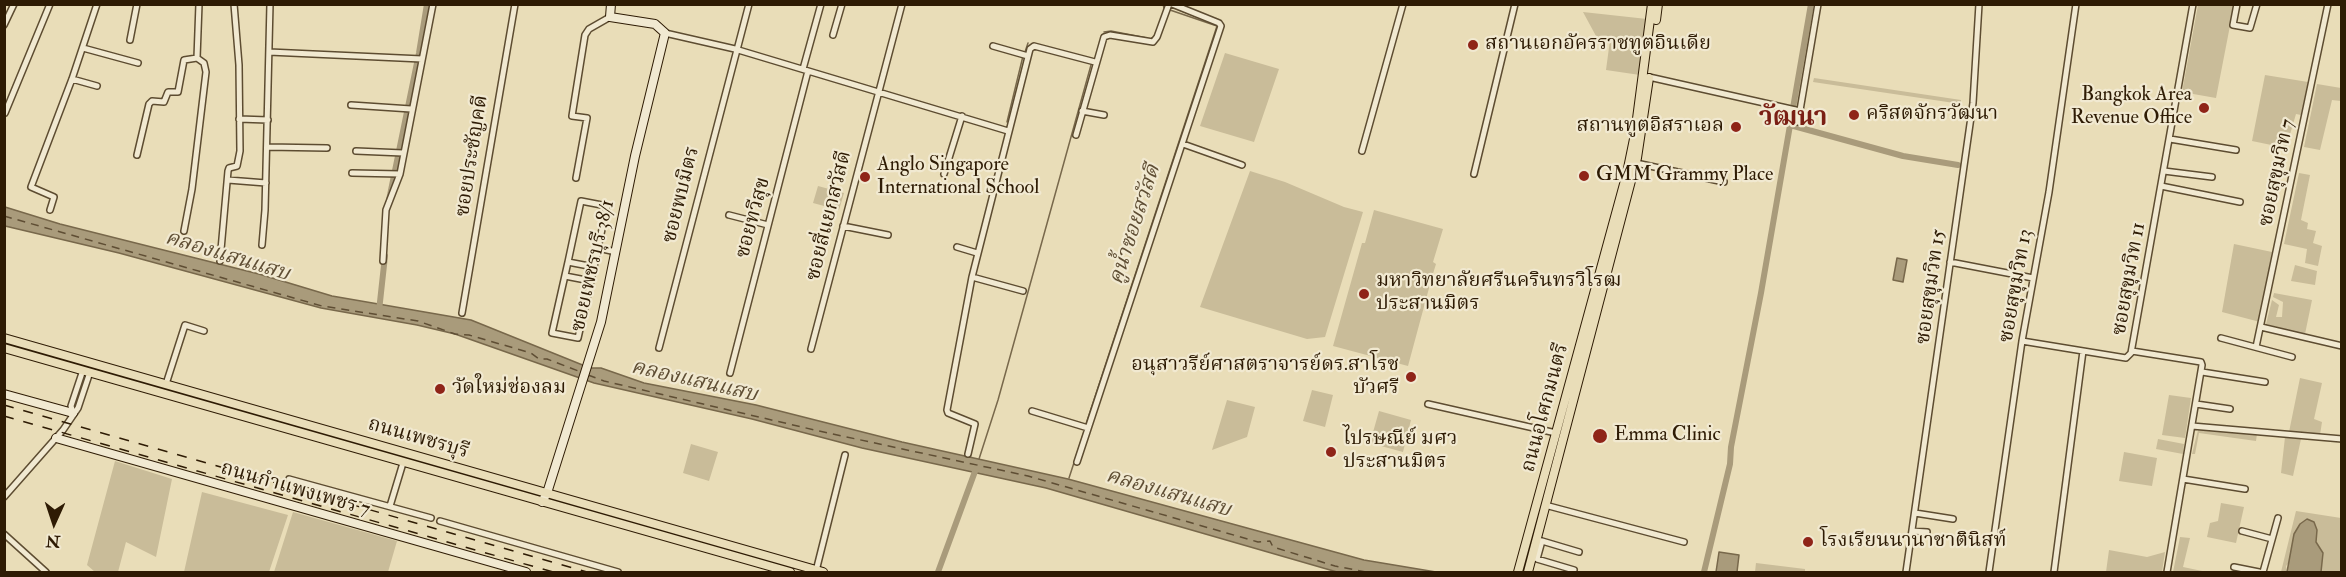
<!DOCTYPE html>
<meta charset="utf-8">
<style>
body{margin:0}
#map{position:relative;width:2346px;height:577px;overflow:hidden;background:#e9ddb8;font-family:"IM FELL Double Pica",serif}
canvas{display:block}
.frame{position:absolute;inset:0;border:6px solid #2e1b04;pointer-events:none}
.north{position:absolute;left:24px;top:493px;width:60px;height:60px;-webkit-text-stroke:4px #f1e9d1;paint-order:stroke;rotate:183deg;font-size:16px;font-weight:700;line-height:24px;text-align:center;color:#2e1b04}
.north::after{content:'';display:block;margin:auto;width:21px;height:27px;background:#2e1b04;clip-path:polygon(50% 0,100% 100%,50% 72%,0 100%)}
</style>
<div id="map">
<canvas width="2346" height="577"></canvas>
<div class="frame"></div>
<div class="north">N</div>
</div>
<script>
const ctx = document.querySelector('canvas').getContext('2d');
ctx.lineJoin = 'round';
function fill(path, color) {
  ctx.fillStyle = color;
  ctx.fill(path, 'evenodd');
}
function shape(rows) {
  const path = new Path2D();
  for (const r of rows) {
    path.moveTo(r[0], r[1]);
    for (let i = 2; i < r.length; i += 2) path.lineTo(r[i], r[i + 1]);
  }
  return path;
}
function trace(path, color, width, dash) {
  ctx.strokeStyle = color;
  ctx.lineWidth = width;
  ctx.lineCap = dash ? 'butt' : 'round';
  ctx.setLineDash(dash || []);
  ctx.stroke(path);
}
function drawText(font, color, halo, rows, align = 'center') {
  ctx.font = font + ' "IM FELL Double Pica","Noto Serif Thai",serif';
  ctx.lineWidth = 4.5;
  ctx.setLineDash([]);
  ctx.textBaseline = 'middle';
  ctx.strokeStyle = halo;
  ctx.fillStyle = color;
  for (const [text, x, y, turn = 0] of rows) {
    ctx.save();
    ctx.translate(x, y);
    ctx.rotate((+turn || 0) * Math.PI / 180);
    ctx.textAlign = isNaN(turn) ? turn : align;
    if (halo) ctx.strokeText(text, 0, 0);
    ctx.fillText(text, 0, 0);
    ctx.restore();
  }
}
const green = shape([
 [2198,5,2234,5,2216,98,2182,92],
 [1583,12,1647,19,1640,75,1606,70,1610,40,1596,36],
 [1225,53,1279,69,1254,142,1200,126],
 [2265,75,2308,82,2301,115,2296,114,2286,148,2252,141],
 [1814,78,1961,100,1961,104,1813,82],
 [2317,84,2341,88,2341,101,2332,100,2320,150,2304,147],
 [1250,171,1285,182,1344,207,1363,212,1325,337,1307,339,1200,307],
 [2299,173,2310,175,2301,220,2308,223,2307,229,2316,231,2313,243,2322,246,2318,266,2305,263,2307,249,2284,244],
 [818,186,844,193,839,210,813,203],
 [1374,210,1443,229,1433,262,1436,264,1432,277,1408,366,1333,346,1362,243,1365,243],
 [2234,244,2272,252,2260,322,2222,312],
 [2295,265,2317,271,2315,285,2291,281],
 [2274,293,2312,300,2305,334,2266,324,2272,300,2279,305,2276,317,2282,317,2283,302,2273,297],
 [2300,378,2322,383,2314,419,2322,422,2320,435,2289,432],
 [1312,390,1333,395,1325,427,1303,421],
 [2169,395,2191,398,2185,438,2162,435],
 [1227,400,1255,407,1247,437,1212,450],
 [1379,411,1411,420,1403,452,1370,443],
 [2198,430,2257,434,2256,441,2199,433,2195,454,2192,454],
 [2285,437,2301,439,2293,476,2281,473],
 [2158,439,2184,444,2183,454,2156,449],
 [691,444,718,452,709,481,683,473],
 [2124,452,2157,458,2152,486,2119,481],
 [115,461,172,479,156,557,126,542,118,572,95,572,87,565],
 [202,492,288,515,269,572,184,572],
 [2221,503,2244,507,2236,543,2207,537,2210,523,2218,521],
 [2296,511,2341,518,2341,572,2321,572,2323,553,2316,542,2317,534,2286,566,2287,572,2281,572],
 [293,512,397,541,388,572,274,572],
 [2180,537,2190,538,2183,567,2207,572,2173,572],
 [2109,550,2147,557,2165,552,2162,572,2106,572],
 [1756,563,1805,569,1805,572,1755,572]
]);
const water = shape([
 [5,207,60,224,259,274,332,296,471,320,590,368,601,368,644,383,756,405,902,442,1068,479,1364,560,1436,572,1337,572,1046,488,862,448,752,419,594,383,455,334,417,325,321,308,119,253,5,226,5,207],
 [1897,258,1907,260,1903,282,1893,280,1897,258],
 [2307,519,2314,522,2317,530,2316,542,2323,553,2321,572,2287,572,2294,534,2300,524,2307,519],
 [1719,552,1739,555,1737,572,1716,572,1719,552]
]);
const stream = shape([
 [1163,4,1164,8],
 [1104,32,1111,31,1147,38],
 [1025,52,1028,43],
 [1007,122,1023,56],
 [1086,424,1217,26,1170,10],
 [979,459,998,400,1091,65],
 [1069,478,1085,429]
]);
const canal = shape([
 [1790,125,1903,156,1958,165],
 [389,200,419,53,427,4],
 [379,311,385,256],
 [938,572,977,466],
 [1704,572,1730,464,1731,447,1761,293,1811,4]
]);
const ferry = shape([
 [4,216,322,306,418,321,455,334,469,335,531,353,539,359,547,359,581,372],
 [588,375,604,381,819,431,1028,476,1258,542,1270,541,1273,547,1335,566,1366,572]
]);
const street = shape([
 [2237,4,2233,25,2250,28,2257,4],
 [4,25,14,4],
 [665,33,735,49,1008,131],
 [833,35,842,4],
 [130,40,137,4],
 [993,46,1028,56],
 [83,48,138,63],
 [269,52,422,59],
 [803,69,821,4],
 [1649,77,1800,111],
 [72,79,97,86],
 [351,105,411,109],
 [1082,111,1104,115],
 [5,113,50,4],
 [239,119,268,120],
 [1798,122,1818,4],
 [1076,135,1104,37,1110,35,1153,42,1157,37,1169,4],
 [2170,139,2236,150],
 [1183,144,1242,165],
 [267,147,327,148],
 [356,151,403,153],
 [1362,151,1403,4],
 [137,155,149,104,152,101,164,102,168,92,178,92,184,60,197,58],
 [1636,163,1724,182],
 [2164,171,2212,177],
 [352,173,400,174],
 [944,174,962,116],
 [1474,174,1515,4],
 [576,178,587,118,572,116,585,35,589,29,610,17],
 [228,180,266,183],
 [2161,186,2240,202],
 [50,210,54,197,31,187,72,79,97,4],
 [729,215,768,225],
 [843,226,888,235],
 [184,231,192,189,206,72,204,63,197,58,199,4],
 [262,245,265,210,270,4],
 [957,247,977,253],
 [598,248,607,206,581,201,568,262,594,267,598,248,616,252],
 [220,261,228,171,229,168,237,166,240,151,239,65,234,4],
 [383,261,386,210,400,174,433,4],
 [568,262,552,333,578,338,594,267],
 [1950,262,2033,278],
 [565,276,591,281],
 [972,277,1023,291],
 [462,313,515,4],
 [2261,327,2342,346],
 [2221,338,2292,357],
 [2022,341,2126,358,2131,353,2193,4],
 [2256,347,2328,4],
 [659,348,749,4],
 [811,349,902,4],
 [2132,351,2201,362,2202,365,2167,572],
 [2202,372,2265,382],
 [730,373,808,71],
 [166,384,185,325,204,331],
 [1428,404,1556,433],
 [2196,404,2230,409],
 [1032,411,1088,428],
 [73,413,71,406,83,370],
 [2192,426,2342,439],
 [968,454,975,424,948,413,947,410,972,277,1030,49,1034,46,1095,62],
 [1077,462,1221,26,1219,23,1172,4],
 [289,479,431,518],
 [2183,479,2245,489],
 [4,497,63,430,78,408,90,372],
 [1545,505,1684,542],
 [390,506,403,463],
 [1915,513,1953,519],
 [440,521,618,572],
 [1912,531,1927,532],
 [2242,531,2272,539],
 [4,534,46,572],
 [1536,539,1542,541,1537,559,1574,570,1573,572],
 [1542,541,1579,552],
 [2234,567,2259,572],
 [816,571,845,455],
 [1906,572,1973,103,1979,4],
 [1989,572,2022,341,2049,192,2076,4],
 [2054,572,2083,351],
 [2263,572,2278,518]
]);
const secondary = shape([
 [4,394,73,413],
 [56,438,526,572],
 [542,502,547,493,601,322,635,156,665,33,655,24,610,17,611,4]
]);
const primary = shape([
 [1656,20,1658,4],
 [4,338,823,572],
 [4,348,790,572],
 [1518,572,1627,173,1635,134,1652,4],
 [1528,572,1637,158,1649,78]
]);
const rail = shape([
 [4,405,587,572],
 [4,416,553,572]
]);
const markers = [
 [1473,45,6,"#8f2418"],
 [2204,108,6,"#8f2418"],
 [1854,115,6,"#8f2418"],
 [1736,127,6,"#8f2418"],
 [1584,176,6,"#8f2418"],
 [865,177,6,"#8f2418"],
 [1364,294,6,"#8f2418"],
 [1411,377,6,"#8f2418"],
 [440,389,6,"#8f2418"],
 [1600,436,8,"#8f2418"],
 [1331,452,6,"#8f2418"],
 [1808,542,6,"#8f2418"]
];
const poiNames = [
 ["สถานเอกอัครราชทูตอินเดีย",1485,45],
 ["Bangkok Area",2192,96,"right"],
 ["Revenue Office",2192,119,"right"],
 ["คริสตจักรวัฒนา",1866,115],
 ["สถานทูตอิสราเอล",1724,127,"right"],
 ["Anglo Singapore",877,166],
 ["International School",877,189],
 ["GMM Grammy Place",1596,176],
 ["มหาวิทยาลัยศรีนครินทรวิโรฒ",1376,282],
 ["ประสานมิตร",1376,305],
 ["อนุสาวรีย์ศาสตราจารย์ดร.สาโรช",1399,366,"right"],
 ["บัวศรี",1399,389,"right"],
 ["วัดใหม่ช่องลม",452,389],
 ["Emma Clinic",1614,436],
 ["ไปรษณีย์ มศว",1343,440],
 ["ประสานมิตร",1343,463],
 ["โรงเรียนนานาชาตินิสท์",1820,542]
];
const streetNames = [
 ["ซอยประชัญคดี",473,156,-81],
 ["ซอยสุขุมวิท 7",2278,173,-78],
 ["ซอยพบมิตร",682,195,-76],
 ["ซอยสี่แยกสวัสดี",830,216,-76],
 ["ซอยทวีสุข",754,218,-75],
 ["ซอยเพชรบุรี 38/1",594,266,-77],
 ["ซอยสุขุมวิท 11",2130,279,-80],
 ["ซอยสุขุมวิท 13",2017,286,-80],
 ["ซอยสุขุมวิท 15",1932,287,-82],
 ["ถนนอโศกมนตรี",1546,408,-75],
 ["ถนนเพชรบุรี",418,439,16],
 ["ถนนกำแพงเพชร 7",295,490,16]
];
const waterNames = [
 ["คูน้ำซอยสวัสดี",1136,225,-72],
 ["คลองแสนแสบ",227,257,17],
 ["คลองแสนแสบ",694,382,13],
 ["คลองแสนแสบ",1168,494,16]
];
const districtNames = [
 ["วัฒนา",1793,119]
];
fill(green, '#c9bc99');
fill(water, '#a99b7b');
trace(water, '#78684b', 1.5);
trace(stream, '#78684b', 1.5);
trace(canal, '#a99b7b', 6);
trace(ferry, '#5f4e34', 1.5, [8, 6]);
trace(street, '#5d4c31', 8);
trace(secondary, '#2e1b04', 10);
trace(primary, '#2e1b04', 10);
trace(street, '#f1e9d1', 5);
trace(secondary, '#f1e9d1', 8);
trace(primary, '#e9ddb8', 8);
trace(rail, '#2e1b04', 1.5, [10, 10]);
for (const [x, y, r, color] of markers) {
  const dot = new Path2D();
  dot.arc(x, y, r, 0, 2 * Math.PI);
  ctx.fillStyle = color;
  ctx.fill(dot);
  trace(dot, '#f1e9d1', 2);
}
drawText('20px', '#2e1b04', '#f1e9d1', poiNames, 'left');
drawText('20px', '#2e1b04', '#f1e9d1', streetNames);
drawText('italic 21px', '#5f4e34', '#f1e9d1', waterNames);
drawText('bold 26px', '#7a1f14', '#f1e9d1', districtNames);
</script>
